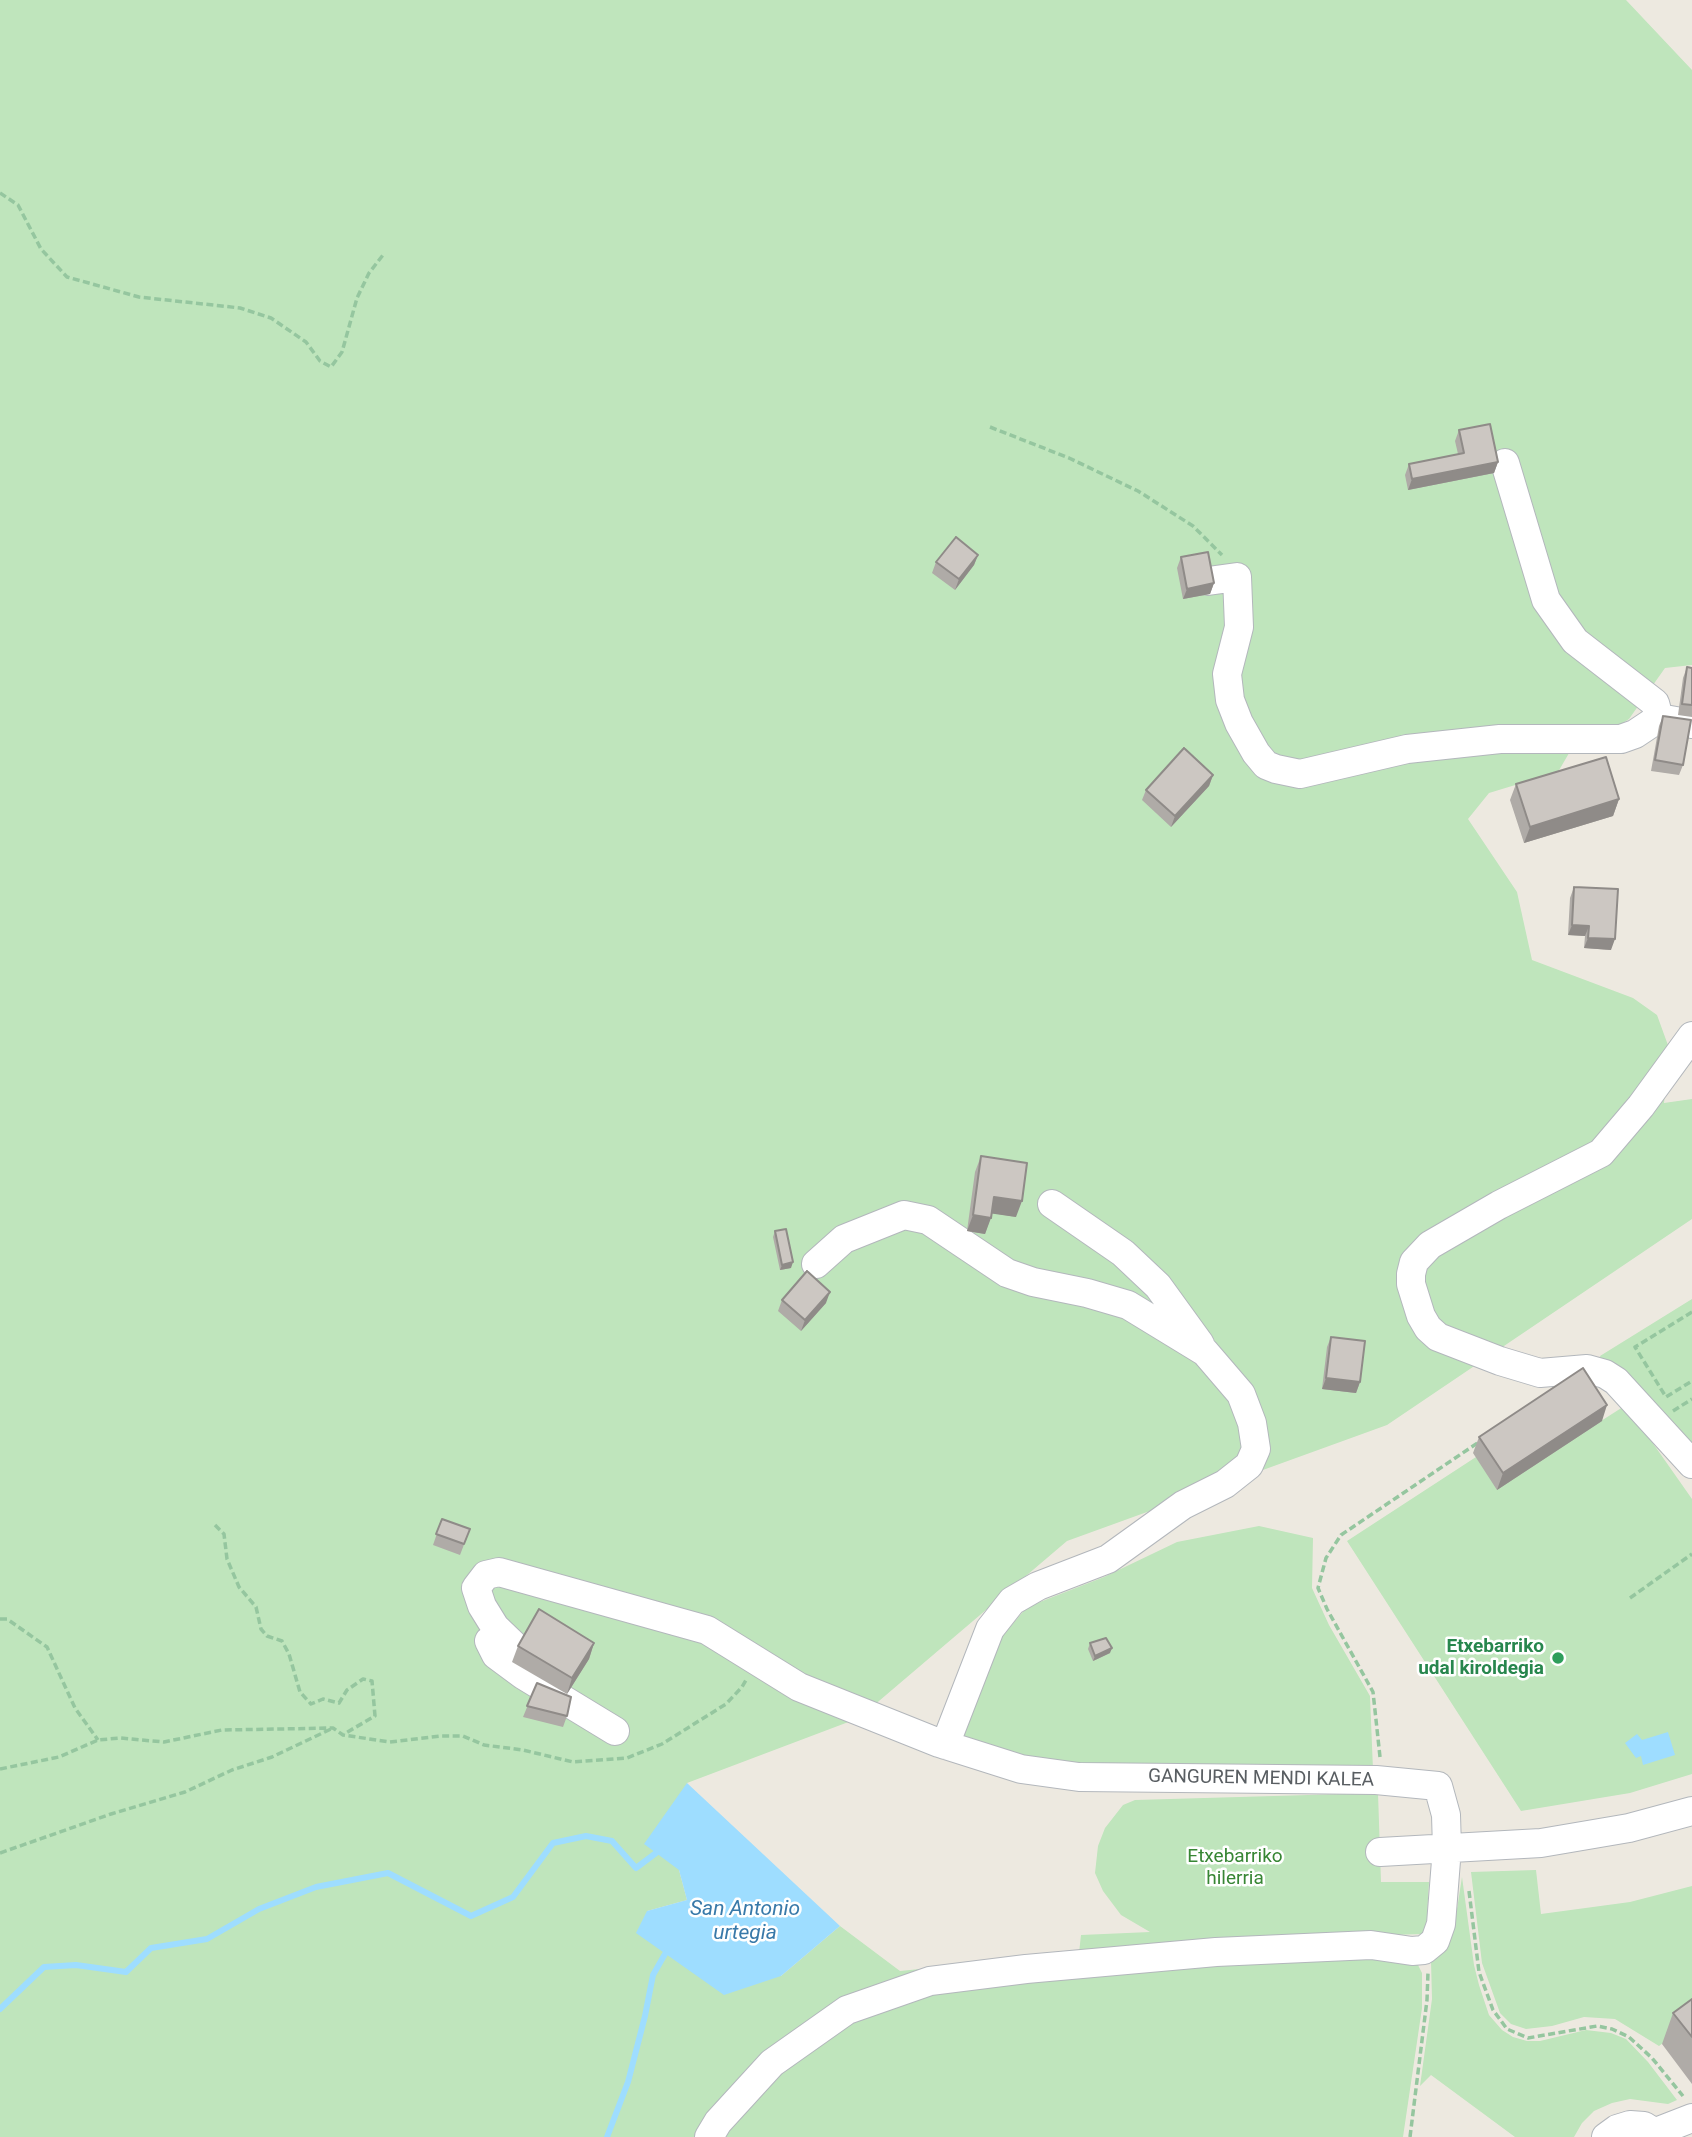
<!DOCTYPE html>
<style>
body{margin:0}
canvas{display:block;background:#ede9e0}
</style>
<canvas width="1692" height="2137"></canvas>
<script>
const ctx = document.querySelector('canvas').getContext('2d');
ctx.lineJoin = 'round';
function fill(path, color) {
  ctx.fillStyle = color;
  ctx.fill(path, 'evenodd');
}
function shape(rows) {
  const path = new Path2D();
  for (const r of rows) {
    path.moveTo(r[0], r[1]);
    for (let i = 2; i < r.length; i += 2) path.lineTo(r[i], r[i + 1]);
  }
  return path;
}
function trace(path, color, width, dash) {
  ctx.strokeStyle = color;
  ctx.lineWidth = width;
  ctx.lineCap = dash ? 'butt' : 'round';
  ctx.setLineDash(dash || []);
  ctx.stroke(path);
}
function drawText(font, color, halo, rows, align = 'center') {
  ctx.font = font + ' Roboto,sans-serif';
  ctx.lineWidth = 5;
  ctx.setLineDash([]);
  ctx.textBaseline = 'middle';
  ctx.strokeStyle = halo;
  ctx.fillStyle = color;
  for (const [text, x, y, turn = 0] of rows) {
    ctx.save();
    ctx.translate(x, y);
    ctx.rotate((+turn || 0) * Math.PI / 180);
    ctx.textAlign = isNaN(turn) ? turn : align;
    if (halo) ctx.strokeText(text, 0, 0);
    ctx.fillText(text, 0, 0);
    ctx.restore();
  }
}
const green = shape([
 [0,0,1626,0,1692,70,1692,665,1665,668,1629,719,1606,734,1579,736,1558,772,1489,793,1468,819,1517,892,1532,960,1633,998,1657,1015,1669,1048,1664,1103,1692,1099,1692,1219,1387,1425,1067,1541,859,1718,687,1783,679,1870,687,1900,647,1911,781,1976,840,1926,900,1971,1079,1953,1081,1935,1150,1932,1121,1915,1103,1891,1095,1873,1098,1846,1105,1828,1123,1805,1135,1800,1378,1793,1381,1882,1429,1882,1426,1934,1309,1937,1414,1957,1422,1973,1422,2008,1403,2137,0,2137],
 [1692,1299,1692,1464,1605,1374,1600,1356],
 [1626,1405,1692,1499,1692,1774,1630,1793,1521,1811,1347,1541,1476,1457,1601,1421],
 [1259,1526,1313,1538,1312,1588,1329,1625,1370,1696,1373,1770,1061,1768,960,1745,986,1670,999,1640,1027,1607,1104,1577,1177,1542],
 [1536,1870,1541,1914,1630,1902,1692,1886,1692,2021,1659,2046,1615,2019,1584,2017,1552,2026,1526,2029,1511,2024,1500,2013,1482,1963,1471,1872],
 [1462,1877,1474,1965,1479,1985,1489,2015,1502,2030,1513,2037,1527,2041,1540,2041,1586,2030,1611,2033,1626,2039,1648,2062,1677,2100,1668,2104,1630,2099,1612,2103,1594,2111,1582,2123,1574,2137,1515,2137,1431,2075,1420,2086,1432,1999,1431,1961,1448,1946,1455,1922]
]);
const water = shape([
 [1668,1732,1675,1755,1643,1765,1641,1756,1636,1758,1625,1743,1637,1734,1642,1740],
 [687,1783,840,1926,781,1976,724,1995,636,1933,647,1911,687,1900,679,1870,644,1844]
]);
const stream = shape([
 [0,2009,44,1967,76,1965,126,1972,151,1948,207,1939,259,1909,316,1887,388,1873,471,1916,513,1897,553,1843,586,1836,612,1841,636,1868,656,1853],
 [607,2137,628,2082,645,2016,653,1975,665,1954]
]);
const path = shape([
 [0,193,18,205,41,249,67,277,139,297,240,308,271,318,306,342,320,361,331,367,342,352,357,298,369,273,383,255],
 [990,427,1069,458,1138,491,1193,526,1222,555],
 [1692,1312,1635,1347,1666,1397,1692,1381],
 [1673,1411,1692,1399],
 [215,1525,224,1534,227,1559,239,1587,256,1607,261,1629,267,1636,282,1641,289,1654,300,1692,311,1704,323,1699,339,1703,347,1690,363,1679,372,1681,375,1716,344,1734],
 [1630,1598,1692,1554],
 [0,1619,7,1619,47,1647,75,1708,98,1740],
 [1380,1757,1373,1692,1327,1609,1318,1588,1326,1558,1341,1535,1479,1442],
 [0,1769,59,1757,98,1740,120,1738,164,1742,222,1730,333,1728,343,1735,390,1742,441,1736,463,1736,484,1745,523,1750,573,1762,627,1758,662,1744,726,1704,742,1687,746,1680],
 [0,1853,111,1814,185,1792,232,1770,272,1757,331,1729],
 [1469,1891,1479,1972,1493,2010,1507,2029,1528,2038,1597,2026,1612,2029,1629,2037,1652,2058,1683,2096],
 [1410,2137,1427,2000,1428,1972]
]);
const minor = shape([
 [1505,463,1546,600,1575,641,1655,703,1659,718],
 [1208,581,1237,577,1239,627,1227,674,1230,700,1239,723,1256,753,1266,765,1276,769,1300,774,1407,749,1500,739,1621,739,1635,734,1659,718,1692,724],
 [1692,1036,1641,1106,1601,1153,1499,1205,1430,1245,1414,1262,1411,1274,1411,1284,1421,1316,1428,1328,1438,1337,1500,1361,1540,1373,1587,1369,1605,1374,1616,1381,1692,1464],
 [1052,1204,1123,1253,1158,1286,1200,1344],
 [816,1264,844,1239,904,1215,928,1220,1007,1273,1033,1282,1087,1293,1128,1305,1205,1352,1241,1394,1252,1423,1256,1449,1249,1465,1225,1484,1183,1505,1108,1559,1038,1586,1012,1601,990,1629,945,1745],
 [489,1641,496,1655,523,1675,615,1731],
 [519,1650,495,1627,482,1606,476,1588,486,1575,499,1572,707,1630,799,1687,939,1743,1021,1769,1079,1777,1376,1780,1438,1786,1446,1815,1447,1848,1441,1924,1435,1941,1424,1950,1412,1951,1371,1945,1216,1952,1026,1969,930,1981,847,2010,772,2063,718,2122,709,2137],
 [1380,1852,1541,1843,1629,1828,1692,1811],
 [1656,2132,1692,2118],
 [1606,2137,1617,2129,1630,2125,1644,2126,1662,2137]
]);
const wall = shape([
 [1459,430,1498,462,1494,473,1408,490,1405,475,1409,464,1458,454,1455,441],
 [978,555,974,565,955,590,932,573,936,562],
 [1181,557,1214,583,1210,594,1183,599,1177,568],
 [1687,667,1692,668,1692,717,1678,715,1683,678],
 [1663,716,1683,765,1679,775,1651,771,1659,726],
 [1213,775,1209,786,1171,827,1142,800,1146,790],
 [1516,784,1619,799,1613,816,1524,843,1510,800],
 [1574,887,1611,950,1584,948,1585,936,1568,935,1570,898],
 [981,1156,1016,1217,992,1213,985,1234,967,1231,975,1172],
 [775,1231,791,1268,780,1270,773,1237],
 [782,1300,826,1303,801,1331,778,1311],
 [1331,1337,1360,1382,1356,1393,1322,1389,1327,1347],
 [1602,1421,1497,1490,1473,1453,1479,1437],
 [442,1519,470,1529,460,1555,433,1545],
 [594,1643,589,1659,567,1694,512,1662,518,1646],
 [1090,1643,1110,1653,1093,1661,1088,1649],
 [537,1683,567,1716,563,1727,523,1717],
 [1692,1999,1692,2084,1662,2044,1673,2013]
]);
const shadedWall = shape([
 [1498,462,1494,473,1408,490,1412,479],
 [978,555,974,565,955,590,959,579],
 [1214,583,1210,594,1183,599,1187,589],
 [1213,775,1209,786,1171,827,1175,816],
 [1619,799,1613,816,1524,843,1530,827],
 [1572,925,1589,926,1585,936,1568,935],
 [1588,938,1615,939,1611,950,1584,948],
 [994,1197,1022,1201,1016,1217,988,1213],
 [973,1215,991,1218,985,1234,967,1231],
 [793,1262,791,1268,780,1270,782,1265],
 [830,1292,826,1303,801,1331,805,1320],
 [1326,1378,1360,1382,1356,1393,1322,1389],
 [1607,1405,1602,1421,1497,1490,1503,1473],
 [594,1643,589,1659,567,1694,572,1678],
 [1112,1648,1110,1653,1093,1661,1095,1656]
]);
const building = shape([
 [1490,424,1498,462,1412,479,1409,464,1464,453,1459,430,1490,424],
 [956,537,978,555,959,579,936,562,956,537],
 [1208,552,1214,583,1187,589,1181,557,1208,552],
 [1687,667,1692,668,1692,705,1682,704,1687,667],
 [1663,716,1691,720,1683,765,1655,760,1663,716],
 [1184,748,1213,775,1175,816,1146,790,1184,748],
 [1606,757,1619,799,1530,827,1516,784,1606,757],
 [1574,887,1618,889,1615,939,1588,938,1589,926,1572,925,1574,887],
 [981,1156,1027,1163,1022,1201,994,1197,991,1218,973,1215,981,1156],
 [786,1229,793,1262,782,1265,775,1231,786,1229],
 [807,1271,830,1292,805,1320,782,1300,807,1271],
 [1331,1337,1365,1341,1360,1382,1326,1378,1331,1337],
 [1583,1368,1607,1405,1503,1473,1479,1437,1583,1368],
 [442,1519,470,1529,464,1544,436,1534,442,1519],
 [539,1609,594,1643,572,1678,518,1646,539,1609],
 [1106,1638,1112,1648,1095,1656,1090,1643,1106,1638],
 [537,1683,571,1697,567,1716,527,1706,537,1683],
 [1692,1999,1692,2037,1673,2013,1692,1999]
]);
const markers = [
 [1558,1658,7,"#2e9e5b"]
];
const leisureNames = [
 ["Etxebarriko",1544,1647],
 ["udal kiroldegia",1544,1669]
];
const streetNames = [
 ["GANGUREN MENDI KALEA",1261,1779,1]
];
const parkNames = [
 ["Etxebarriko",1235,1857],
 ["hilerria",1235,1879]
];
const waterNames = [
 ["San Antonio",745,1910],
 ["urtegia",745,1934]
];
fill(green, '#bfe5bc');
fill(water, '#9eddff');
trace(stream, '#9eddff', 6);
trace(minor, '#b3b7bc', 30);
trace(path, '#95c69f', 3.5, [7, 3.5]);
trace(minor, '#fff', 28);
fill(wall, '#afaba7');
fill(shadedWall, '#8f8b88');
fill(building, '#ccc7c2');
trace(building, '#8f8b88', 2);
for (const [x, y, r, color] of markers) {
  const dot = new Path2D();
  dot.arc(x, y, r, 0, 2 * Math.PI);
  ctx.fillStyle = color;
  ctx.fill(dot);
  trace(dot, '#fff', 2.5);
}
drawText('bold 19px', '#27864d', '#fff', leisureNames, 'right');
drawText('19px', '#595e62', '#fff', streetNames);
drawText('19px', '#378634', '#fff', parkNames);
drawText('italic 21px', '#3879a9', '#fff', waterNames);
</script>
